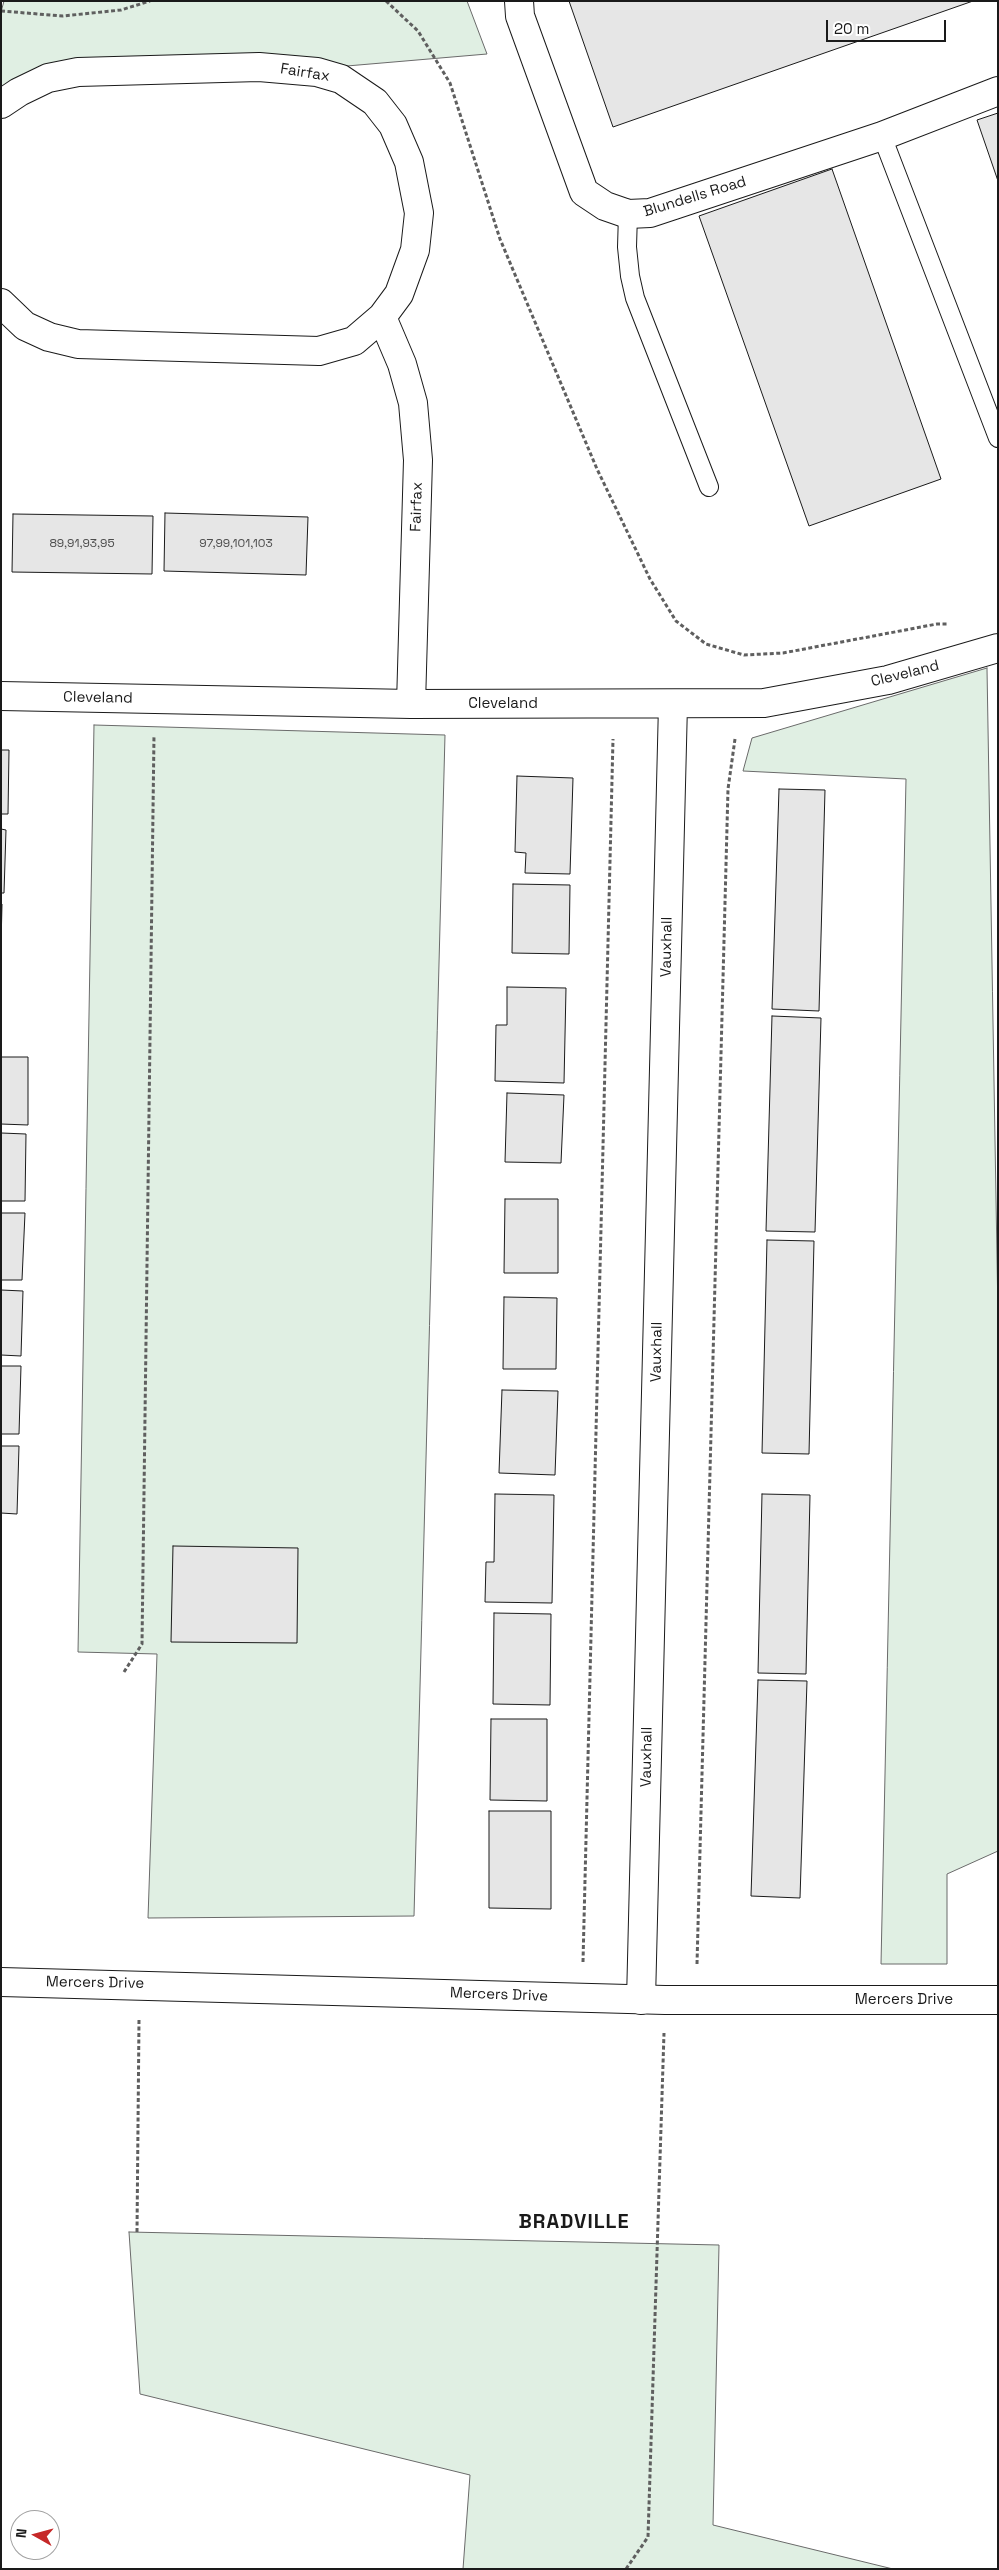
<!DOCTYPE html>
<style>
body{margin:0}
#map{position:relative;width:999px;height:2570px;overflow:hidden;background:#fff;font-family:"Space Grotesk",sans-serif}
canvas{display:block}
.frame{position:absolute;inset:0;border:2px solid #1a1a1a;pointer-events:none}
.north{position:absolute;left:10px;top:2510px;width:50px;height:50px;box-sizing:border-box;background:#fff;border:1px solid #a3a3a3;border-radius:50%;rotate:277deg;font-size:14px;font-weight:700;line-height:20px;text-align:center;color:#1a1a1a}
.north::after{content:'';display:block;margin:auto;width:18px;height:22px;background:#c62828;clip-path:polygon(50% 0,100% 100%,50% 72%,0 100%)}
.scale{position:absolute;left:826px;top:20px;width:120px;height:22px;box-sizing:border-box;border:2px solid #1a1a1a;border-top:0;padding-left:6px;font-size:15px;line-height:18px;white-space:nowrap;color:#1a1a1a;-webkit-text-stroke:4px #fff;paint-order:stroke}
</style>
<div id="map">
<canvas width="999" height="2570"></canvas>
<div class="frame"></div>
<div class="north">N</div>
<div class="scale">20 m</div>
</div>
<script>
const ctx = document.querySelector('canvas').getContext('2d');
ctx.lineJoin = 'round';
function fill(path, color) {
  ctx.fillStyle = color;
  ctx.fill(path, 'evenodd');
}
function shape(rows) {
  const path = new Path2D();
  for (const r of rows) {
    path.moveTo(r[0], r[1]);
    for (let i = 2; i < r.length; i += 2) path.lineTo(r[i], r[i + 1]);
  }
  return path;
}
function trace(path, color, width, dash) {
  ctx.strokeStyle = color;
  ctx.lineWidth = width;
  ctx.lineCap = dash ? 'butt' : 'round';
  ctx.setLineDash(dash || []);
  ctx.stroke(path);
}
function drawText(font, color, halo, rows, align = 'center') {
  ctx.font = font + ' "Space Grotesk",sans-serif';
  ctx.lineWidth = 4;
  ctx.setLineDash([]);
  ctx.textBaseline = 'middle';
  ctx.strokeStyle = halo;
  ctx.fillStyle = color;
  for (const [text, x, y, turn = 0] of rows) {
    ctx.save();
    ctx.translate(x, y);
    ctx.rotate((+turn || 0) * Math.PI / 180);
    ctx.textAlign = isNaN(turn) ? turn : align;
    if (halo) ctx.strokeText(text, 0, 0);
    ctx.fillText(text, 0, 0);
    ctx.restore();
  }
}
const green = shape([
 [4,1,467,1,487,54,300,70,111,71,1,104,1,12,4,1],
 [987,668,998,1316,998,1851,947,1874,947,1964,881,1964,906,779,743,771,752,738,987,668],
 [94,725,445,735,414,1916,148,1918,157,1654,78,1652,94,725],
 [129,2232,719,2245,713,2525,893,2569,463,2569,470,2475,140,2394,129,2232]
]);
const building = shape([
 [569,1,973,1,613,127,569,1],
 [998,113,998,181,977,120,998,113],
 [832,169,941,479,809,526,699,216,832,169],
 [165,513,308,517,306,575,164,571,165,513],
 [13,514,153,516,152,574,12,572,13,514],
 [1,750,9,750,8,814,1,814,1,750],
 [517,776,573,778,570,874,525,873,526,853,515,852,517,776],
 [779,789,825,790,819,1011,772,1009,779,789],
 [1,829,6,830,4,893,1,893,1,829],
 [513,884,570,885,569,954,512,953,513,884],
 [1,904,2,904,1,945,1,904],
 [507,987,566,988,564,1083,495,1081,496,1025,507,1025,507,987],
 [772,1016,821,1018,815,1232,766,1231,772,1016],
 [1,1057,28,1057,28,1125,1,1124,1,1057],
 [507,1093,564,1095,561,1163,505,1162,507,1093],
 [1,1133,26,1134,25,1201,1,1201,1,1133],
 [505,1199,558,1199,558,1273,504,1273,505,1199],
 [1,1213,25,1213,22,1280,1,1280,1,1213],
 [767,1240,814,1241,809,1454,762,1453,767,1240],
 [1,1290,23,1291,21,1356,1,1355,1,1290],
 [504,1297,557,1298,556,1369,503,1369,504,1297],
 [1,1366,21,1366,19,1434,1,1434,1,1366],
 [502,1390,558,1391,555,1475,499,1473,502,1390],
 [1,1446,19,1446,17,1514,1,1513,1,1446],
 [495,1494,554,1495,552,1603,485,1602,486,1562,494,1562,495,1494],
 [762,1494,810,1495,806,1674,758,1673,762,1494],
 [173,1546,298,1548,297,1643,171,1642,173,1546],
 [494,1613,551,1614,550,1705,493,1704,494,1613],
 [758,1680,807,1681,800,1898,751,1896,758,1680],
 [491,1719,547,1719,547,1801,490,1800,491,1719],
 [489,1811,551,1811,551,1909,489,1908,489,1811]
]);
const path = shape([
 [386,1,418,31,450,83,500,239,597,469,650,579,676,621,706,644,744,655,783,653,937,624,949,624],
 [1,11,63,16,121,10,150,1],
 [124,1672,142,1644,154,735],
 [583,1962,613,739],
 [697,1964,728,789,735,739],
 [137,2232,139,2020],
 [626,2569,648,2537,664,2033]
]);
const lane = shape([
 [882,136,998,438],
 [628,214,627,247,630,276,635,298,709,487]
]);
const street = shape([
 [519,1,520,16,584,192,605,206,628,214,650,213,882,136,998,91],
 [1,104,19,92,48,78,78,72,259,67,317,72,341,79,375,102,393,125,409,162,419,213,415,250,399,294,382,317,354,341,319,351,78,344,49,337,25,326,1,303],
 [382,317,402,364,413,403,418,460,411,704],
 [1,696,411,704,764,703,888,680,998,648],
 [641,2000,673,704]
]);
const secondary = shape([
 [1,1982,665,2000,998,2000]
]);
const numberNames = [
 ["89,91,93,95",82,544],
 ["97,99,101,103",236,544]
];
const streetNames = [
 ["Fairfax",305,73,9],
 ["Blundells Road",695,197,-17],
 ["Fairfax",417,507,-88],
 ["Cleveland",905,674,-14],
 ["Cleveland",98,698,1],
 ["Cleveland",503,704],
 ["Vauxhall",667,947,-89],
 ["Vauxhall",657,1352,-89],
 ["Vauxhall",647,1757,-89],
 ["Mercers Drive",95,1983,1],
 ["Mercers Drive",499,1995,2],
 ["Mercers Drive",904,2000]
];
const districtNames = [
 ["BRADVILLE",574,2223]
];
fill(green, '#e0efe3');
trace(green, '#6a6a6a', 1);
fill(building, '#e6e6e6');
trace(building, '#1a1a1a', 1);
trace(lane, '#1a1a1a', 20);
trace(street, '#1a1a1a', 30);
trace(secondary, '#1a1a1a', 30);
trace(path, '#5f5f5f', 3, [4, 2.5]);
trace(lane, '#fff', 18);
trace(street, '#fff', 28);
trace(secondary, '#fff', 28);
drawText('12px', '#4d4d4d', null, numberNames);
drawText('15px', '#1a1a1a', '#fff', streetNames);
ctx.letterSpacing = '1px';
drawText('bold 20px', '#1a1a1a', '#fff', districtNames);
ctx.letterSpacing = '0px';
</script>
